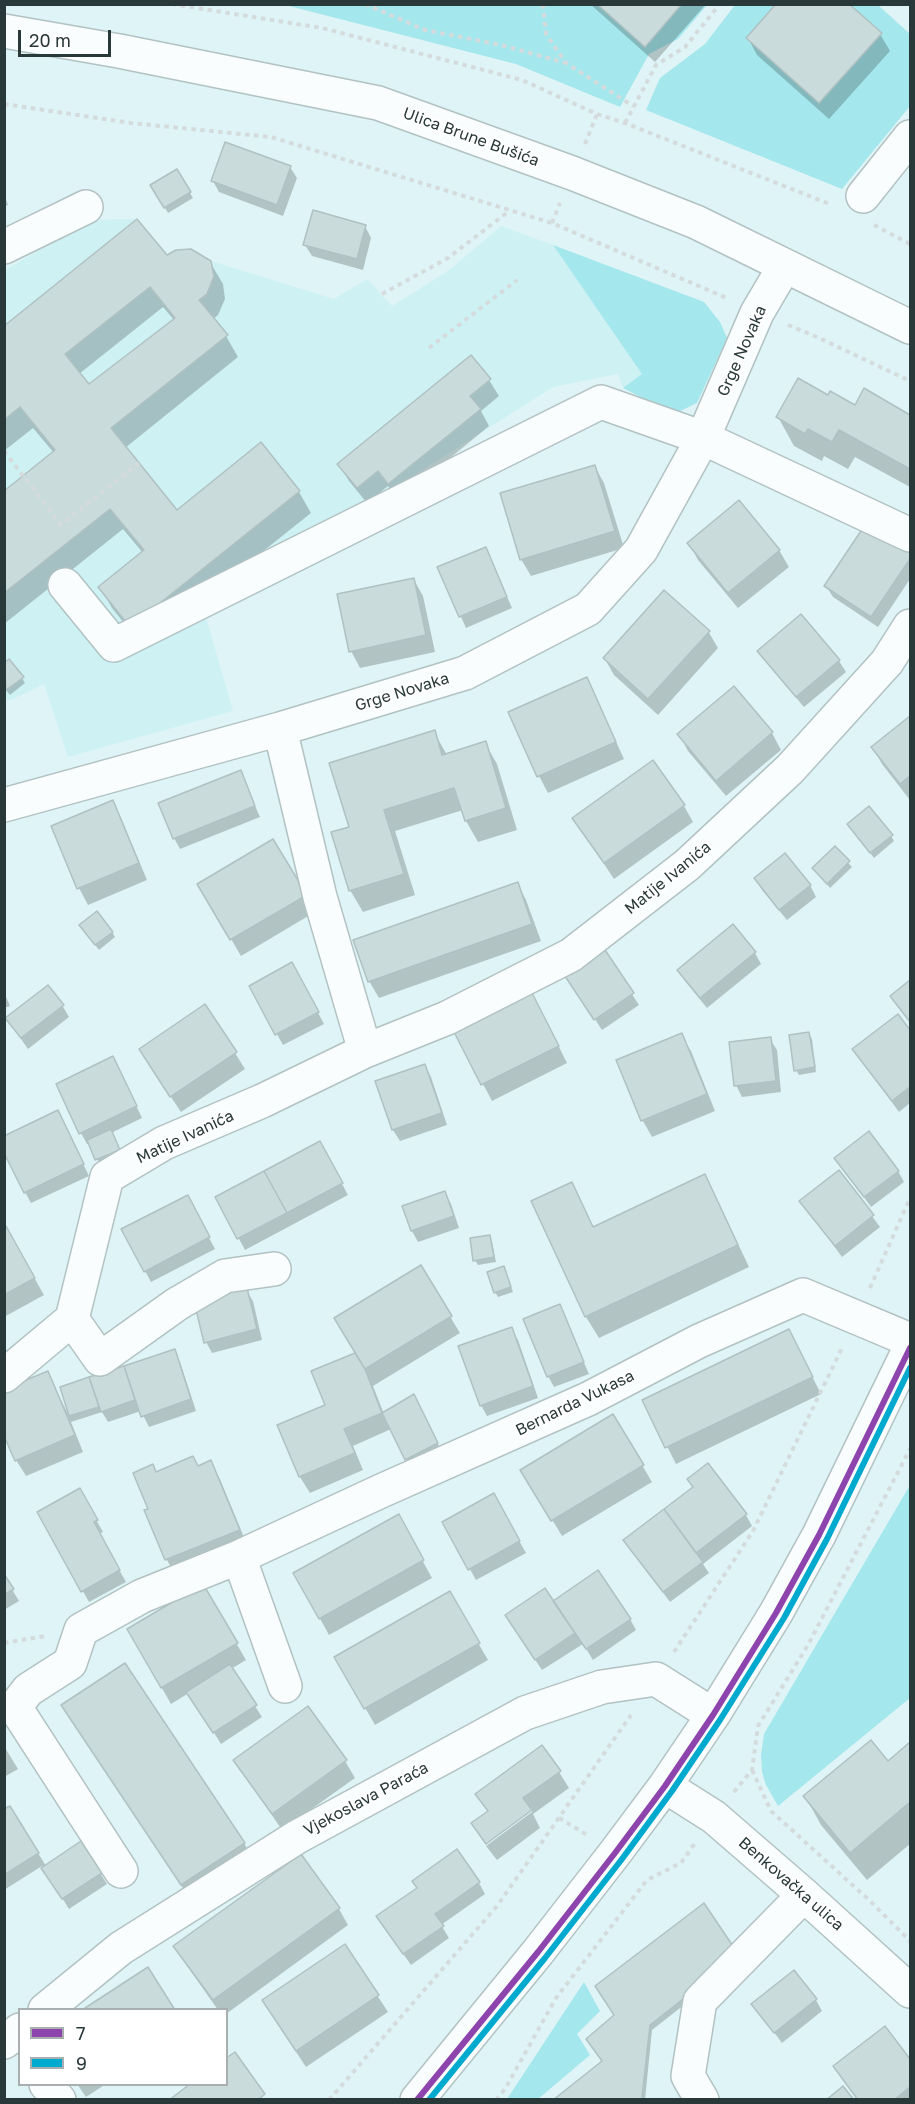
<!DOCTYPE html>
<meta charset="utf-8">
<style>
body{margin:0}
#map{position:relative;width:915px;height:2104px;overflow:hidden;background:#dff4f6;font-family:"Golos Text",sans-serif}
canvas{display:block}
.frame{position:absolute;inset:0;border:6px solid #293839;pointer-events:none}
.legend{position:absolute;left:18px;top:2008px;width:210px;height:78px;box-sizing:border-box;background:#fff;border:2px solid #a9afb0;margin:0;padding:8px 10px;list-style:none;font-size:18px;color:#293839}
.legend li{display:flex;align-items:center;gap:12px;height:30px}
.legend b{width:30px;border:2px solid #a9afb0}
.scale{position:absolute;left:18px;top:30px;width:93px;height:27px;box-sizing:border-box;border:3px solid #293839;border-top:0;padding-left:8px;font-size:18px;line-height:21px;white-space:nowrap;color:#293839;-webkit-text-stroke:4px #fff;paint-order:stroke}
</style>
<div id="map">
<canvas width="915" height="2104"></canvas>
<div class="frame"></div>
<ul class="legend">
<li><b style="height:8px;background:#8e44ad"></b>7</li>
<li><b style="height:8px;background:#00a9ce"></b>9</li>
</ul>
<div class="scale">20 m</div>
</div>
<script>
const ctx = document.querySelector('canvas').getContext('2d');
ctx.lineJoin = 'round';
function fill(path, color) {
  ctx.fillStyle = color;
  ctx.fill(path, 'evenodd');
}
function shape(rows) {
  const path = new Path2D();
  for (const r of rows) {
    path.moveTo(r[0], r[1]);
    for (let i = 2; i < r.length; i += 2) path.lineTo(r[i], r[i + 1]);
  }
  return path;
}
function trace(path, color, width, dash) {
  ctx.strokeStyle = color;
  ctx.lineWidth = width;
  ctx.lineCap = dash ? 'butt' : 'round';
  ctx.setLineDash(dash || []);
  ctx.stroke(path);
}
function drawText(font, color, halo, rows, align = 'center') {
  ctx.font = font + ' "Golos Text",sans-serif';
  ctx.lineWidth = 4.5;
  ctx.setLineDash([]);
  ctx.textBaseline = 'middle';
  ctx.strokeStyle = halo;
  ctx.fillStyle = color;
  for (const [text, x, y, turn = 0] of rows) {
    ctx.save();
    ctx.translate(x, y);
    ctx.rotate((+turn || 0) * Math.PI / 180);
    ctx.textAlign = isNaN(turn) ? turn : align;
    if (halo) ctx.strokeText(text, 0, 0);
    ctx.fillText(text, 0, 0);
    ctx.restore();
  }
}
const built = shape([
 [137,219,167,255,176,250,191,249,211,261,334,299,367,279,392,306,448,271,501,226,553,245,643,375,623,388,618,374,553,387,388,492,197,586,233,711,68,757,44,684,11,700,5,700,5,270,91,220]
]);
const green = shape([
 [285,5,707,5,678,39,649,54,620,107,516,64],
 [735,5,878,5,910,34,910,106,842,189,646,110,660,78,705,44],
 [553,245,704,302,720,322,727,338,697,403,674,414,623,388,642,374],
 [910,1485,910,1698,778,1806,766,1785,762,1772,761,1755,764,1734],
 [584,1982,600,2011,577,2034,590,2055,538,2099,507,2099]
]);
const shadow = shape([
 [590,4,706,4,655,62],
 [880,34,890,51,829,119,757,55,748,38],
 [290,167,297,178,283,216,219,192,213,181],
 [177,171,193,198,168,213,152,186],
 [4,194,8,205,4,206],
 [365,226,371,238,363,270,312,256,305,245],
 [167,257,210,262,223,284,225,299,218,315,213,319,226,336,238,357,125,448,177,512,299,492,311,513,143,647,112,608,100,587,143,553,123,529,4,624,4,492,54,453,33,428,4,451,4,328],
 [163,307,174,320,89,387,79,374],
 [489,380,499,396,481,411,489,426,399,500,388,486,367,503,349,481,339,464],
 [865,390,910,416,910,487,855,457,848,469,824,456,822,461,794,446,778,417,828,397,856,407],
 [595,467,604,483,624,548,531,576,521,559],
 [867,524,910,553,910,579,878,627,833,597,826,586],
 [689,543,779,550,789,567,738,608,698,560],
 [491,560,512,608,466,628,439,568],
 [414,580,423,596,435,652,360,668,351,651],
 [801,616,839,661,846,672,804,707,766,662,759,651],
 [708,631,718,648,658,715,614,675,605,659],
 [4,664,22,678,25,683,10,695,4,688],
 [586,679,595,696,624,759,548,793,539,776,510,713],
 [910,718,910,800,882,764,873,748],
 [434,732,447,755,485,743,497,764,517,830,478,842,466,821,463,810,395,831,415,895,363,912,350,890,351,828],
 [772,733,781,750,726,796,688,751,679,734],
 [240,772,260,817,180,849,174,838],
 [112,802,121,818,147,880,88,905,79,888],
 [684,806,693,822,614,879,574,819],
 [849,825,891,836,894,841,874,858],
 [273,841,315,912,241,956,199,884],
 [835,849,852,867,830,888,814,869],
 [756,879,810,885,816,897,787,920,762,890],
 [517,883,526,900,541,941,379,998,369,981],
 [84,930,112,932,115,937,99,950],
 [601,946,639,1005,602,1030,570,981],
 [755,953,761,964,707,1008,685,981,679,970],
 [298,975,324,1024,283,1045,251,987],
 [910,982,910,1023,892,997],
 [4,992,10,1006,4,1008],
 [62,1005,69,1017,28,1049,7,1019],
 [540,1009,567,1063,492,1101,455,1031],
 [898,1016,910,1033,910,1103,899,1112,861,1060],
 [809,1034,812,1039,816,1072,799,1075,796,1070],
 [681,1035,691,1051,715,1111,652,1137,643,1121,618,1061],
 [770,1039,777,1050,781,1092,742,1097,736,1085],
 [235,1053,245,1069,181,1112,150,1066],
 [425,1066,431,1077,447,1125,400,1141,393,1130,377,1082],
 [119,1069,142,1118,111,1133,121,1156,100,1165,90,1143,87,1144,81,1133],
 [63,1123,89,1176,31,1203,25,1192],
 [326,1154,348,1195,245,1250,217,1198],
 [836,1158,898,1171,904,1182,871,1207],
 [839,1172,880,1227,842,1257,801,1201],
 [704,1176,716,1197,749,1267,599,1338,586,1317,533,1202,571,1184,594,1228],
 [445,1193,451,1204,459,1228,418,1242,412,1231],
 [193,1208,215,1249,151,1282,145,1271],
 [6,1228,44,1295,4,1317,4,1229],
 [489,1237,492,1242,496,1262,478,1265,475,1260],
 [420,1267,460,1333,373,1386,384,1414,420,1407,443,1454,412,1470,391,1429,353,1446,363,1470,310,1493,300,1477,279,1426,327,1406,313,1372,357,1354],
 [506,1273,513,1292,498,1297,495,1292],
 [246,1290,253,1301,262,1340,212,1353,206,1342],
 [559,1306,589,1374,554,1387,548,1376],
 [511,1329,518,1340,538,1398,487,1416,481,1405],
 [789,1331,821,1394,676,1464,644,1401],
 [174,1351,180,1362,196,1411,149,1427,141,1411,108,1422,102,1412,71,1422,83,1452,26,1476,16,1460,48,1373,67,1412,69,1411,62,1388],
 [613,1416,652,1482,562,1536,522,1470],
 [210,1462,220,1479,248,1547,176,1576,167,1560,146,1511,150,1510,157,1474,198,1468],
 [694,1488,746,1515,752,1526,703,1564,709,1573,670,1602,632,1551],
 [79,1490,103,1532,99,1534,126,1582,89,1602,39,1513],
 [493,1495,526,1553,476,1580,444,1523],
 [398,1516,432,1578,329,1635,295,1573],
 [4,1576,19,1601,4,1610],
 [203,1586,246,1660,231,1669,262,1717,221,1744,189,1693,171,1704,129,1630],
 [449,1593,488,1660,375,1725,336,1657],
 [630,1619,636,1630,593,1660,583,1644,542,1670,513,1627],
 [63,1706,244,1843,256,1864,194,1905],
 [307,1708,345,1761,355,1778,282,1830,235,1761],
 [910,1744,910,1844,867,1880,821,1825,805,1796,888,1763],
 [4,1746,18,1769,4,1777],
 [559,1772,569,1788,533,1814,540,1828,497,1860,486,1846,532,1812,532,1808,485,1843,473,1824,488,1812,477,1794],
 [4,1811,38,1853,46,1866,100,1873,107,1884,69,1909,42,1866,4,1890],
 [300,1856,339,1909,348,1925,226,2014,226,2010,218,2010,185,1963,175,1947],
 [479,1883,485,1894,441,1925,449,1938,411,1965,385,1928,418,1889],
 [345,1946,388,2012,306,2067,273,2017],
 [740,1961,652,2030,645,2100,555,2100,604,2062,590,2044],
 [816,2000,822,2011,782,2043,753,2004],
 [885,2028,910,2062,910,2100,858,2100,835,2067],
 [77,2084,106,2084,86,2097]
]);
const building = shape([
 [597,4,682,4,645,47,597,4],
 [776,4,849,4,882,33,819,103,746,38,776,4],
 [225,142,291,166,277,205,211,181,225,142],
 [177,169,191,192,164,208,150,185,177,169],
 [313,210,366,225,357,259,303,245,313,210],
 [137,219,167,255,176,250,191,249,211,261,214,276,207,294,199,300,228,335,111,428,177,510,261,442,300,491,130,627,98,587,144,550,110,509,4,593,4,491,55,450,20,407,4,420,4,326,137,219],
 [150,287,175,318,89,384,65,354,150,287],
 [471,355,491,379,470,396,481,409,388,484,378,471,357,488,337,464,471,355],
 [798,378,828,395,830,391,855,405,864,388,910,415,910,469,839,430,832,442,808,429,805,434,776,417,798,378],
 [595,465,615,531,520,560,500,493,595,465],
 [739,500,780,550,728,593,687,543,739,500],
 [867,522,910,551,910,559,871,617,824,586,867,522],
 [486,547,507,597,459,617,437,567,486,547],
 [414,578,426,635,349,652,337,594,414,578],
 [664,590,710,631,648,699,603,658,664,590],
 [801,614,840,660,796,697,757,651,801,614],
 [9,659,24,677,6,690,4,663,9,659],
 [587,677,616,742,537,777,508,712,587,677],
 [734,686,773,732,716,781,677,734,734,686],
 [910,716,910,776,900,784,871,747,910,716],
 [435,730,442,755,486,741,506,808,465,821,454,788,384,810,404,874,349,891,331,832,349,827,329,763,435,730],
 [653,760,685,805,604,863,572,818,653,760],
 [241,770,255,806,173,839,158,803,241,770],
 [113,800,139,863,77,889,51,826,113,800],
 [869,806,893,835,870,853,847,824,869,806],
 [273,839,307,895,230,940,197,884,273,839],
 [835,846,850,861,827,884,812,868,835,846],
 [785,853,811,885,779,910,754,878,785,853],
 [518,882,532,924,368,982,353,940,518,882],
 [97,911,113,932,95,945,79,925,97,911],
 [733,924,756,952,700,998,677,970,733,924],
 [601,944,634,993,594,1020,561,970,601,944],
 [292,962,319,1012,275,1035,249,986,292,962],
 [910,980,910,1022,890,996,910,980],
 [48,985,64,1005,21,1038,5,1018,48,985],
 [531,991,559,1046,481,1085,453,1030,531,991],
 [205,1004,237,1052,170,1097,139,1049,205,1004],
 [898,1014,910,1030,910,1087,892,1101,852,1049,898,1014],
 [809,1032,815,1067,794,1071,789,1035,809,1032],
 [682,1033,707,1094,641,1121,616,1060,682,1033],
 [771,1037,776,1081,734,1086,729,1042,771,1037],
 [113,1056,137,1106,79,1134,56,1084,113,1056],
 [425,1064,442,1113,392,1130,375,1081,425,1064],
 [58,1110,84,1164,24,1193,4,1153,4,1136,58,1110],
 [111,1129,120,1150,95,1160,87,1140,111,1129],
 [869,1131,899,1171,864,1197,834,1158,869,1131],
 [320,1141,343,1183,287,1213,264,1171,320,1141],
 [839,1170,874,1215,835,1246,799,1201,839,1170],
 [264,1171,287,1213,237,1239,215,1197,264,1171],
 [705,1174,738,1245,585,1317,531,1201,572,1182,593,1227,705,1174],
 [445,1191,454,1216,411,1231,402,1206,445,1191],
 [188,1195,210,1237,144,1272,121,1229,188,1195],
 [6,1226,35,1278,4,1295,4,1227,6,1226],
 [490,1235,494,1257,473,1261,470,1238,490,1235],
 [421,1265,452,1316,365,1369,334,1318,421,1265],
 [504,1266,511,1287,494,1293,487,1272,504,1266],
 [247,1288,257,1329,204,1343,194,1301,247,1288],
 [560,1304,584,1362,547,1377,523,1319,560,1304],
 [512,1327,533,1386,480,1406,458,1346,512,1327],
 [789,1329,813,1377,665,1448,642,1400,789,1329],
 [175,1349,191,1399,141,1417,124,1366,175,1349],
 [355,1353,365,1369,382,1413,344,1429,355,1453,299,1477,277,1425,325,1405,311,1371,355,1353],
 [124,1366,135,1400,101,1412,89,1377,124,1366],
 [48,1371,75,1435,15,1461,4,1436,4,1389,48,1371],
 [89,1377,99,1407,69,1416,60,1387,89,1377],
 [414,1394,438,1443,405,1460,382,1413,414,1394],
 [613,1414,644,1465,551,1521,520,1470,613,1414],
 [193,1456,198,1466,211,1460,240,1530,165,1560,144,1510,148,1509,133,1473,153,1464,156,1472,193,1456],
 [708,1463,747,1514,696,1553,664,1509,693,1487,687,1479,708,1463],
 [80,1488,98,1520,94,1522,120,1570,81,1592,37,1512,80,1488],
 [494,1493,520,1541,468,1570,442,1522,494,1493],
 [664,1509,703,1562,663,1592,623,1540,664,1509],
 [399,1514,424,1560,319,1619,293,1573,399,1514],
 [598,1570,631,1619,586,1649,553,1601,598,1570],
 [4,1574,14,1589,4,1595,4,1574],
 [203,1584,238,1643,161,1688,127,1629,203,1584],
 [545,1588,575,1633,535,1660,505,1615,545,1588],
 [450,1591,480,1643,364,1709,334,1657,450,1591],
 [125,1663,245,1843,181,1885,61,1705,125,1663],
 [230,1664,257,1705,213,1733,186,1692,230,1664],
 [308,1706,347,1760,272,1814,233,1760,308,1706],
 [871,1740,888,1761,910,1742,910,1804,909,1803,850,1853,803,1796,871,1740],
 [542,1745,561,1771,523,1798,532,1810,486,1844,471,1823,488,1811,475,1794,542,1745],
 [10,1806,39,1853,4,1875,4,1809,10,1806],
 [81,1841,102,1873,62,1899,41,1868,81,1841],
 [457,1849,480,1882,435,1914,444,1926,403,1954,376,1916,417,1888,412,1881,457,1849],
 [301,1854,340,1908,213,2000,173,1946,301,1854],
 [704,1903,739,1955,650,2025,642,2097,645,2100,553,2100,602,2061,586,2039,614,2015,595,1986,704,1903],
 [345,1944,379,1995,296,2051,262,2000,345,1944],
 [148,1967,175,2010,82,2010,148,1967],
 [794,1970,817,1999,774,2033,751,2004,794,1970],
 [885,2026,910,2059,910,2087,894,2100,858,2100,833,2066,885,2026],
 [235,2052,265,2094,258,2100,169,2100,190,2084,226,2084,226,2058,235,2052],
 [843,2086,854,2100,826,2100,843,2086]
]);
const path = shape([
 [172,4,322,28,522,80,597,114,625,123,832,205],
 [365,4,425,30,501,45,566,63],
 [543,4,546,34,566,63,633,106],
 [4,104,131,123,271,137,552,223,729,299],
 [625,123,656,65,685,47,720,4],
 [585,144,597,114],
 [552,223,560,203],
 [874,225,910,244],
 [382,294,448,258,509,211],
 [788,325,817,337,910,381],
 [429,348,517,280],
 [4,451,61,525,139,463],
 [870,1288,910,1198],
 [4,1643,45,1636],
 [674,1652,753,1531,843,1346],
 [752,1770,771,1811,869,1900,910,1941],
 [734,1792,752,1770,758,1726,808,1645,910,1449],
 [559,1818,589,1836],
 [329,2100,497,1906,631,1715],
 [496,2100,505,2089,556,1998,647,1880,681,1863,695,1843]
]);
const minor = shape([
 [4,31,119,51,378,103,572,173,696,222,910,327],
 [863,196,910,137],
 [4,247,86,207],
 [65,585,114,645,601,402,703,438,910,535],
 [280,729,320,897,365,1051],
 [4,805,280,729,465,673,588,609,641,550,703,438,757,313,784,267],
 [72,1319,100,1359,177,1304,225,1276,274,1269],
 [4,1376,72,1319,107,1177,164,1143,262,1101,365,1051,447,1018,571,955,687,865,790,769,887,662,910,626],
 [239,1557,285,1686],
 [665,1786,714,1817,804,1895,910,1991],
 [121,1871,15,1707,28,1690,70,1663,81,1630,142,1596,239,1557,381,1491,588,1399,699,1341,803,1295,910,1340],
 [45,2010,121,1948,297,1837,525,1713,602,1687,656,1679,713,1715],
 [4,2042,20,2030],
 [46,2084,59,2100],
 [417,2100,538,1952,615,1853,665,1786,713,1715,776,1613,819,1535,910,1348],
 [702,2100,688,2076,700,2001,804,1895]
]);
const bus1 = shape([
 [417,2100,538,1952,615,1853,665,1786,713,1715,776,1613,819,1535,910,1348]
]);
const bus2 = shape([
 [429,2100,545,1958,622,1859,672,1791,720,1720,784,1618,827,1539,910,1368]
]);
const streetNames = [
 ["Ulica Brune Bušića",471,137,20],
 ["Grge Novaka",742,351,-66],
 ["Grge Novaka",402,692,-17],
 ["Matije Ivanića",668,878,-39],
 ["Matije Ivanića",185,1137,-25],
 ["Bernarda Vukasa",575,1403,-26],
 ["Vjekoslava Paraća",366,1799,-28],
 ["Benkovačka ulica",791,1884,41]
];
fill(built, '#cef1f4');
fill(green, '#a4e7ed');
fill(shadow, '#0003');
fill(building, '#cadbdc');
trace(building, '#b0c1c2', 1.5);
trace(minor, '#b2c2c3', 36);
trace(path, '#d5dbdc', 4, [4.5, 4.5]);
trace(minor, '#fafdfe', 33);
trace(bus1, '#8e44ad', 6);
trace(bus2, '#00a9ce', 6);
drawText('16px', '#293839', '#fff', streetNames);
</script>
